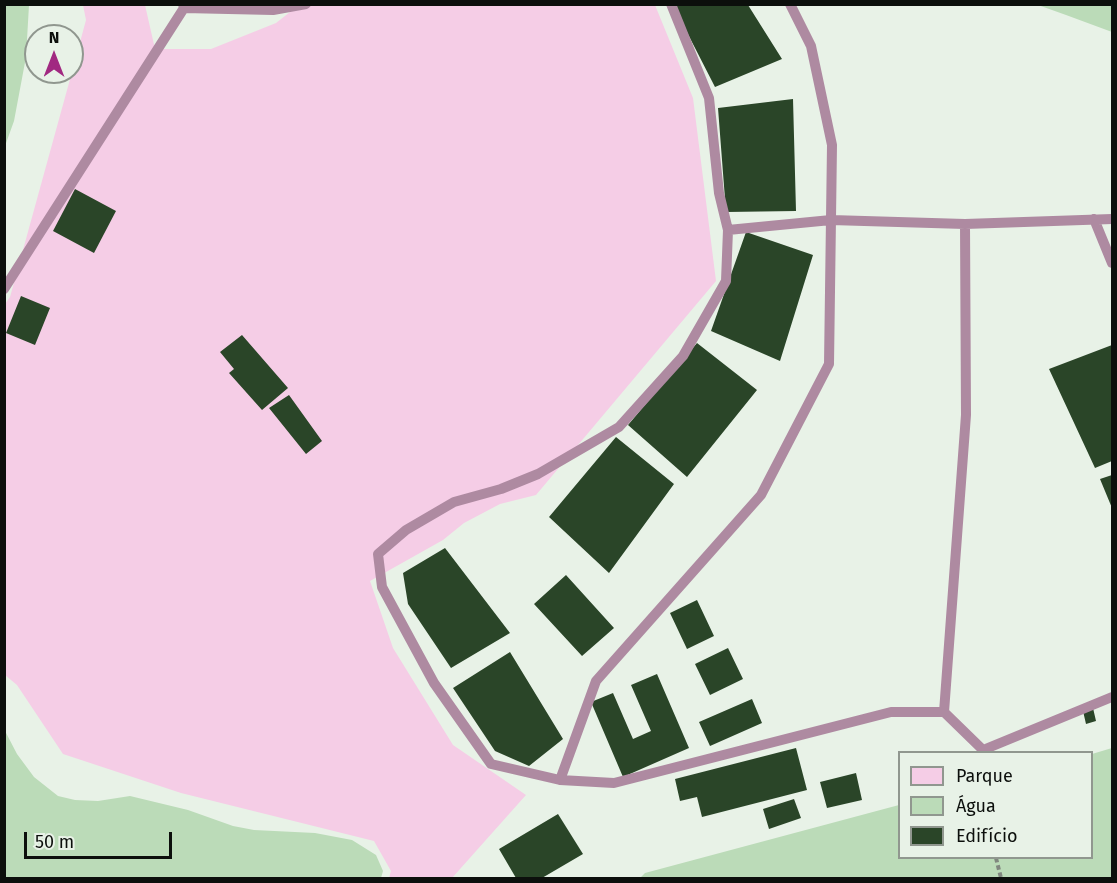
<!DOCTYPE html>
<meta charset="utf-8">
<style>
body{margin:0}
#map{position:relative;width:1117px;height:883px;overflow:hidden;background:#e8f2e7;font-family:"Fira Sans",sans-serif}
canvas{display:block}
.frame{position:absolute;inset:0;border:6px solid #0c0f0c;pointer-events:none}
.legend{position:absolute;left:898px;top:751px;width:195px;height:108px;box-sizing:border-box;background:#e8f2e7;border:2px solid #90978f;margin:0;padding:8px 10px;list-style:none;font-size:18px;color:#0c0f0c}
.legend li{display:flex;align-items:center;gap:12px;height:30px}
.legend b{width:30px;border:2px solid #90978f}
.north{position:absolute;left:24px;top:24px;width:60px;height:60px;box-sizing:border-box;background:#e8f2e7;border:2px solid #90978f;border-radius:50%;rotate:0deg;font-size:16px;font-weight:700;line-height:24px;text-align:center;color:#0c0f0c}
.north::after{content:'';display:block;margin:auto;width:21px;height:27px;background:#a12981;clip-path:polygon(50% 0,100% 100%,50% 72%,0 100%)}
.scale{position:absolute;left:24px;top:832px;width:148px;height:27px;box-sizing:border-box;border:3px solid #0c0f0c;border-top:0;padding-left:8px;font-size:18px;line-height:21px;white-space:nowrap;color:#0c0f0c;-webkit-text-stroke:4px #e8f2e7;paint-order:stroke}
</style>
<div id="map">
<canvas width="1117" height="883"></canvas>
<div class="frame"></div>
<ul class="legend">
<li><b style="height:16px;background:#f5cde6"></b>Parque</li>
<li><b style="height:16px;background:#bbdbb8"></b>Água</li>
<li><b style="height:16px;background:#2a4528"></b>Edifício</li>
</ul>
<div class="north">N</div>
<div class="scale">50 m</div>
</div>
<script>
const ctx = document.querySelector('canvas').getContext('2d');
ctx.lineJoin = 'round';
function fill(path, color) {
  ctx.fillStyle = color;
  ctx.fill(path, 'evenodd');
}
function shape(rows) {
  const path = new Path2D();
  for (const r of rows) {
    path.moveTo(r[0], r[1]);
    for (let i = 2; i < r.length; i += 2) path.lineTo(r[i], r[i + 1]);
  }
  return path;
}
function trace(path, color, width, dash) {
  ctx.strokeStyle = color;
  ctx.lineWidth = width;
  ctx.lineCap = dash ? 'butt' : 'round';
  ctx.setLineDash(dash || []);
  ctx.stroke(path);
}
const green = shape([
 [83,5,145,5,155,49,211,49,276,23,299,5,655,5,693,98,716,281,536,495,500,504,464,523,443,540,370,581,393,648,453,745,526,795,452,878,389,878,391,871,374,841,181,793,63,754,17,685,5,675,5,304,10,297,72,72,86,20]
]);
const water = shape([
 [5,4,29,5,26,57,14,121,5,146],
 [1038,5,1112,5,1112,32,1066,15],
 [4,729,17,754,34,777,58,796,75,800,98,801,130,796,188,810,233,826,254,830,315,833,352,840,376,855,383,871,381,878,5,878],
 [1112,748,1112,878,640,878,645,873,899,805,900,858,1092,858,1092,754]
]);
const building = shape([
 [673,5,748,5,782,59,715,87],
 [793,99,796,211,726,212,718,108],
 [75,189,116,211,94,253,53,231],
 [746,232,813,255,780,361,711,331],
 [21,296,50,308,35,345,6,333],
 [242,335,288,388,262,410,229,373,234,369,220,352],
 [697,343,757,390,687,477,628,425],
 [1112,345,1112,461,1095,468,1049,369],
 [289,395,322,441,306,454,269,408],
 [616,437,674,484,609,573,549,517],
 [1112,475,1112,508,1100,479],
 [445,548,510,633,451,668,408,604,403,573],
 [566,575,614,628,582,656,534,604],
 [697,600,714,636,687,649,670,613],
 [728,648,743,679,710,695,695,664],
 [510,652,563,739,529,766,495,751,453,688],
 [657,674,689,748,623,777,591,702,613,693,633,739,651,731,631,685],
 [752,699,762,723,710,746,699,722],
 [1093,708,1096,721,1086,724,1083,711],
 [796,748,807,790,702,817,697,797,680,801,675,779],
 [856,773,862,800,827,808,820,782],
 [794,799,801,818,769,829,763,809],
 [558,814,583,854,542,878,516,878,499,849]
]);
const path = shape([
 [996,858,1001,878]
]);
const lane = shape([
 [671,4,709,98,719,193,728,230,726,281,683,356,619,427,538,474,501,489,454,502,406,530,378,554,382,587,434,683,491,764,560,780,614,783,891,712,944,712,983,750,1112,697],
 [184,8,273,10,306,4],
 [1094,219,1112,263],
 [728,230,831,220,965,224,1112,219],
 [4,289,184,8,183,4],
 [944,712,966,415,965,224],
 [560,780,596,681,761,495,829,364,832,145,811,46,790,4]
]);
fill(green, '#f5cde6');
fill(water, '#bbdbb8');
fill(building, '#2a4528');
trace(path, '#80877f', 4, [4.5, 3]);
trace(lane, '#ae8aa1', 10);
</script>
